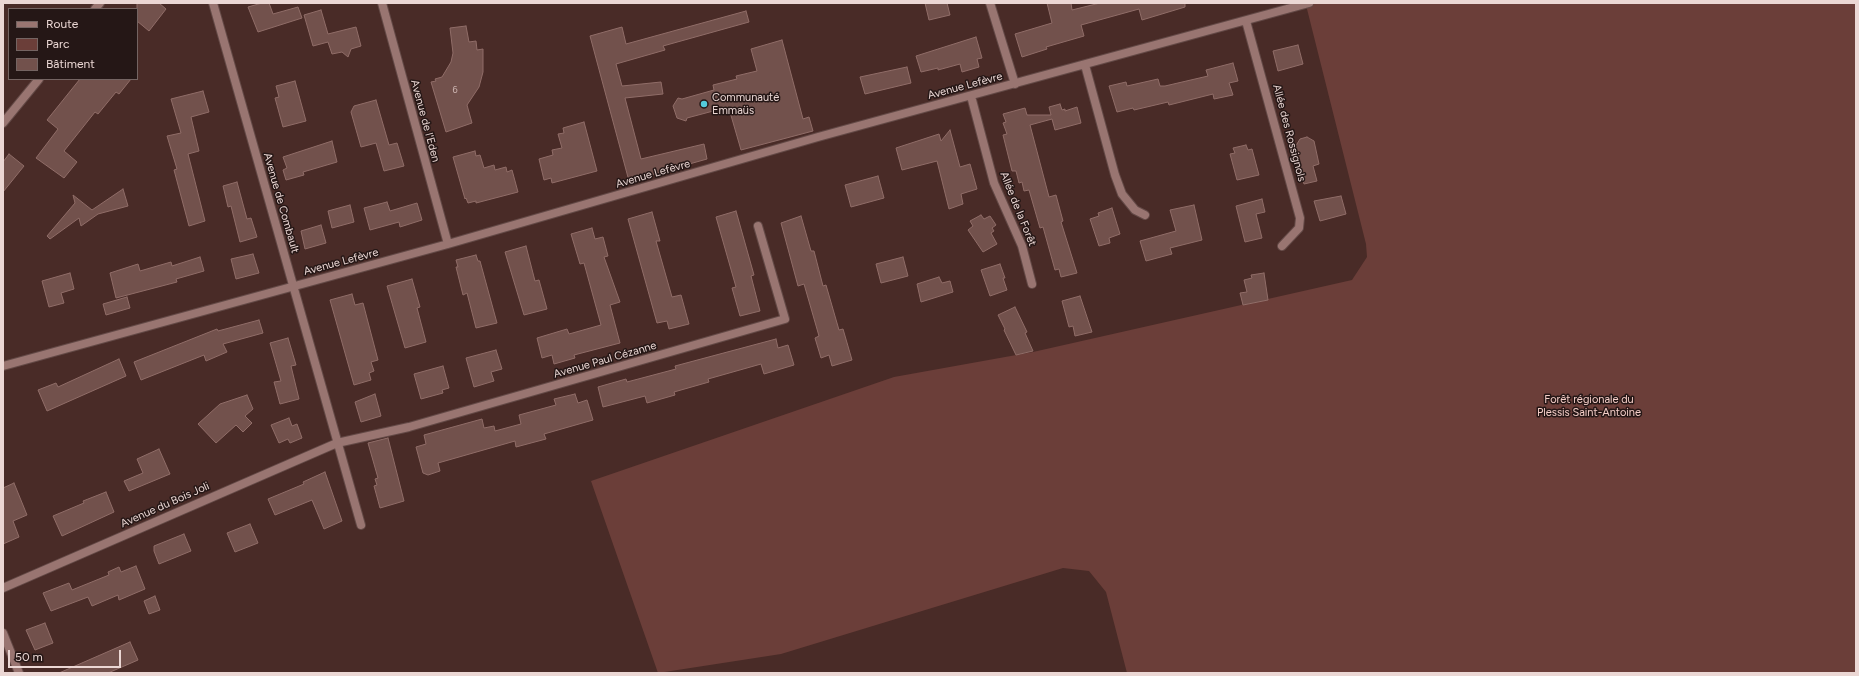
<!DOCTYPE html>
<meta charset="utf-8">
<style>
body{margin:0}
#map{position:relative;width:1859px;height:676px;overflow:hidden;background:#492b27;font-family:Figtree,sans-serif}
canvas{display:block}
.frame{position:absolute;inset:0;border:4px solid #ebd7d4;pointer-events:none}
.legend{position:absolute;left:8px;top:8px;width:130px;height:72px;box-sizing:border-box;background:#251716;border:1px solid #746462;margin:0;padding:5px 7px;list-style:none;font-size:12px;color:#ebd7d4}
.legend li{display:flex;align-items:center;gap:8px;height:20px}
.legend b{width:20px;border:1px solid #746462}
.scale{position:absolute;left:8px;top:650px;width:113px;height:18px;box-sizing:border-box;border:2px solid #ebd7d4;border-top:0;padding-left:5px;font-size:12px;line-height:14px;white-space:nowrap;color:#ebd7d4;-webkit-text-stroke:3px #251716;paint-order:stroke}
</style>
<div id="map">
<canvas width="1859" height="676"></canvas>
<div class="frame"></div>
<ul class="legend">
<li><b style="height:5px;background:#997571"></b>Route</li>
<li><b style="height:11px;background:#6b3e39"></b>Parc</li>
<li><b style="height:11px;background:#72514c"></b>Bâtiment</li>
</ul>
<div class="scale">50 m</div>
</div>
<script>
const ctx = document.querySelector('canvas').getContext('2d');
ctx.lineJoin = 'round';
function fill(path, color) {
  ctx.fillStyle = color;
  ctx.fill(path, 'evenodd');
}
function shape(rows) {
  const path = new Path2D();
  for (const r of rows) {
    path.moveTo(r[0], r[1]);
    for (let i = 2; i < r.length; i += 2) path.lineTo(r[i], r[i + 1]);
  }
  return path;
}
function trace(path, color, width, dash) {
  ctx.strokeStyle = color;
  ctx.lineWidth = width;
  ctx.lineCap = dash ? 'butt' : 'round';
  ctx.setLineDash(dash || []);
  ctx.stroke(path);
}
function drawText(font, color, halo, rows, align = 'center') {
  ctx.font = font + ' Figtree,sans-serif';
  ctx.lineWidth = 3;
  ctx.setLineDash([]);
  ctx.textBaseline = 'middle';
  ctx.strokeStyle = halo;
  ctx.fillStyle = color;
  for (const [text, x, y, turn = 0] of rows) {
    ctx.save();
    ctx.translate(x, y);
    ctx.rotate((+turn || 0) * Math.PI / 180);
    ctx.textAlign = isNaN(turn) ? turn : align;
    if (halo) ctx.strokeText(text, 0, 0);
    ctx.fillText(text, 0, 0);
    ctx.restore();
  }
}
const green = shape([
 [1312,3,1856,3,1856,673,1127,673,1106,592,1089,571,1063,568,781,654,658,673,591,481,894,377,1033,352,1352,280,1367,257,1366,244,1306,5]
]);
const building = shape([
 [137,3,159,3,166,9,149,31,137,21,137,3],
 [262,3,269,3,273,14,298,7,302,18,258,32,248,7,262,3],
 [925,3,947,3,950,15,929,20,925,3],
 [1047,3,1071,3,1072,10,1100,3,1185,3,1185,7,1142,20,1139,9,1081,25,1084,36,1046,47,1047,49,1022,57,1015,34,1052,23,1047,3],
 [321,10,328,34,356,27,361,46,351,49,348,57,342,52,332,54,328,42,313,46,304,15,321,10],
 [746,11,749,22,663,46,665,50,616,64,622,86,661,82,663,94,625,98,641,159,704,144,707,159,629,181,590,36,622,27,626,44,746,11],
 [466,26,469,42,476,41,477,50,483,49,483,72,479,87,467,105,472,123,446,132,431,82,436,81,435,79,442,77,451,62,453,53,450,28,466,26],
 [976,37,982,58,977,59,979,67,962,72,960,64,938,70,938,68,921,72,916,56,976,37],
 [782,40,803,119,809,117,813,131,741,150,730,112,718,115,717,110,687,118,686,121,677,118,673,106,678,98,682,99,714,90,713,85,737,79,736,76,757,71,751,49,782,40],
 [1298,45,1303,64,1278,71,1273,51,1298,45],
 [1233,63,1238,81,1229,83,1233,95,1214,99,1213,94,1169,105,1168,102,1134,110,1133,108,1117,112,1109,86,1126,82,1127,86,1158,79,1160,86,1165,86,1208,76,1206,70,1233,63],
 [907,67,911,83,865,94,860,77,907,67],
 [80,79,131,79,119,94,116,92,98,114,95,112,64,151,77,162,64,178,36,158,58,129,47,120,80,79],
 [295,81,306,121,283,127,275,98,279,97,276,86,295,81],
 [203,91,209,112,191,117,199,151,188,154,205,221,189,226,174,170,177,169,167,136,181,133,171,99,203,91],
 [376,100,389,145,397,143,404,166,384,171,376,143,361,147,351,112,354,106,376,100],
 [1060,104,1062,110,1065,109,1065,111,1077,107,1081,123,1055,130,1052,119,1030,125,1049,197,1056,195,1063,221,1061,222,1077,273,1061,277,1059,269,1055,270,1043,227,1040,228,1029,190,1024,191,1022,182,1019,183,1016,171,1012,171,1003,135,1007,134,1003,123,1006,122,1003,114,1025,108,1027,115,1051,115,1049,107,1060,104],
 [584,122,597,171,552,183,551,178,544,180,539,159,553,155,552,150,562,148,558,134,564,133,563,128,584,122],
 [950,130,960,167,970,164,977,189,961,194,963,204,949,209,937,161,902,170,896,148,939,134,941,141,950,130],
 [1307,137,1314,141,1319,164,1313,166,1317,181,1304,184,1294,149,1300,139,1307,137],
 [332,141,337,162,303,172,304,175,286,180,283,170,287,168,283,157,332,141],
 [1246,145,1248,150,1252,149,1259,175,1237,180,1230,154,1235,153,1233,148,1246,145],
 [475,151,476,156,480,155,484,168,494,165,495,170,506,167,507,172,512,170,518,192,476,203,476,201,468,203,466,198,465,199,453,157,475,151],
 [9,154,24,166,3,192,3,162,9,154],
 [878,176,884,198,851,207,845,185,878,176],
 [237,182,247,219,251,218,257,237,240,242,231,206,228,207,223,186,237,182],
 [123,189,128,206,98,214,81,226,79,218,50,239,47,236,75,203,73,195,92,210,123,189],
 [1341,196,1346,214,1320,221,1314,201,1341,196],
 [1262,199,1265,212,1256,214,1262,238,1245,242,1236,206,1262,199],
 [387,202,390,211,417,203,422,220,400,227,399,222,370,230,364,208,387,202],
 [350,205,354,222,332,228,328,211,350,205],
 [1194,205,1202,240,1170,248,1172,254,1146,261,1140,241,1176,231,1170,210,1194,205],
 [1112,208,1120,234,1109,238,1110,243,1099,246,1090,219,1099,216,1098,213,1112,208],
 [736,211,754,275,751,276,760,311,740,316,732,288,736,287,716,217,736,211],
 [652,212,660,241,656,241,672,297,681,295,689,324,669,329,667,321,657,323,628,219,652,212],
 [981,215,984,219,990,216,996,225,992,228,994,231,991,233,997,244,983,252,968,230,973,226,970,221,981,215],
 [801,216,811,251,814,251,823,286,826,285,839,330,843,329,852,360,832,366,829,355,821,358,815,338,819,336,804,284,798,286,781,223,801,216],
 [321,225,326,243,305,249,301,231,321,225],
 [592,228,595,239,603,237,608,256,604,257,620,302,610,305,620,343,574,355,575,358,554,364,552,355,542,358,537,338,567,329,569,334,601,325,584,263,580,264,571,234,592,228],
 [526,246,535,281,539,280,547,309,524,315,505,252,526,246],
 [253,254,259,273,236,279,231,259,253,254],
 [476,255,478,261,480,261,497,323,476,328,467,293,463,295,456,267,458,267,456,260,476,255],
 [200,257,204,271,176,279,177,282,116,298,110,273,138,264,140,271,171,262,172,266,200,257],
 [903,257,908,276,881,283,876,264,903,257],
 [1000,264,1005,278,1003,278,1007,290,990,296,981,270,1000,264],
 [70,273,74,289,61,293,64,303,49,307,42,281,70,273],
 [1264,273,1268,300,1243,305,1240,293,1247,292,1244,280,1252,278,1251,275,1264,273],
 [939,277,942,283,950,281,953,292,921,302,917,284,939,277],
 [412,279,420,307,417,308,426,342,405,348,387,286,412,279],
 [352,294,355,305,363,303,378,360,371,362,374,371,369,373,371,380,354,385,330,300,352,294],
 [1080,296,1092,332,1075,336,1073,326,1069,327,1062,301,1080,296],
 [127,297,130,308,106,315,103,304,127,297],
 [1015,307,1027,332,1025,333,1033,351,1016,355,1004,330,1005,329,998,315,1015,307],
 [259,320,263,333,223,344,227,352,206,361,204,355,141,380,134,362,217,329,218,331,259,320],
 [288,338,296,365,291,366,299,399,280,404,274,382,281,381,270,343,288,338],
 [776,339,778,348,788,345,794,365,764,374,761,364,708,379,709,382,674,392,675,395,647,403,645,396,603,407,598,387,626,379,627,382,676,369,675,366,776,339],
 [496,350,502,369,491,372,494,381,474,387,466,358,496,350],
 [119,359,126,376,47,411,38,390,56,383,58,387,119,359],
 [443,366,449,388,442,390,443,393,421,399,414,374,443,366],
 [375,394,381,416,361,422,355,402,375,394],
 [575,394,578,403,587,400,593,420,544,434,546,439,516,447,515,441,438,463,440,471,428,475,423,473,416,447,426,444,424,435,482,419,484,428,494,426,495,431,521,424,519,415,556,405,554,399,575,394],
 [247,395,253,409,245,416,252,423,243,432,236,425,216,443,198,424,220,404,247,395],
 [289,418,292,426,297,424,302,438,290,443,288,439,279,443,271,425,289,418],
 [388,438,404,501,380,508,374,486,377,485,375,479,378,478,368,443,388,438],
 [159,449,170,474,129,491,124,481,143,473,137,459,159,449],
 [325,472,342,521,324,529,312,500,275,515,268,499,304,484,303,482,325,472],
 [14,483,27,515,13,521,19,537,3,544,3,488,14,483],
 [106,492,114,512,62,536,53,516,84,503,83,501,106,492],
 [250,524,258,543,235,552,227,533,250,524],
 [184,534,191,551,159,564,154,551,154,546,184,534],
 [136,566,145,589,119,600,118,595,92,606,88,597,51,611,43,593,69,583,72,590,109,575,108,572,119,567,121,572,136,566],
 [155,596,160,610,149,614,144,601,155,596],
 [45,623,53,643,35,650,26,630,45,623],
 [130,642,138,660,108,673,59,673,130,642]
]);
const street = shape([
 [213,3,361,525],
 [382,3,448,244],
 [990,3,1015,84],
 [95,9,100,3],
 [1246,21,1300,218,1299,228,1282,246],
 [1085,65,1115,175,1122,194,1135,210,1145,215],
 [971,96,994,183,1022,246,1032,284],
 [3,123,39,79],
 [3,366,448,244,818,137,1309,3],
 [3,588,337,443,409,427,785,319,758,226],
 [3,633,19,673]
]);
const markers = [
 [704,104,4,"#53cbdb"]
];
const numberNames = [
 ["6",455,90]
];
const streetNames = [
 ["Avenue Lefèvre",965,86,-15],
 ["Avenue de l'Eden",425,121,75],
 ["Allée des Rossignols",1289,133,75],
 ["Avenue Lefèvre",653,174,-16],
 ["Avenue de Combault",281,203,74],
 ["Allée de la Forêt",1018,209,68],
 ["Avenue Lefèvre",341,262,-15],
 ["Avenue Paul Cézanne",605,360,-16],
 ["Avenue du Bois Joli",165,505,-24]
];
const poiNames = [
 ["Communauté",712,98],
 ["Emmaüs",712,111]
];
const parkNames = [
 ["Forêt régionale du",1589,400],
 ["Plessis Saint-Antoine",1589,413]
];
fill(green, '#6b3e39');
fill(building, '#72514c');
trace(building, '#906d68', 1);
trace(street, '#634946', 10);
trace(street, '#997571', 8);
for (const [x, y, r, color] of markers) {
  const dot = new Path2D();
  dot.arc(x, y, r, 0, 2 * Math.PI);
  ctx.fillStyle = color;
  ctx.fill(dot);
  trace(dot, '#251716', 1.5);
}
drawText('9px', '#cdb6b2', null, numberNames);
drawText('11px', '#ebd7d4', '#251716', streetNames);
drawText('11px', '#ebd7d4', '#251716', poiNames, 'left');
drawText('11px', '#f5cec8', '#251716', parkNames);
</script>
